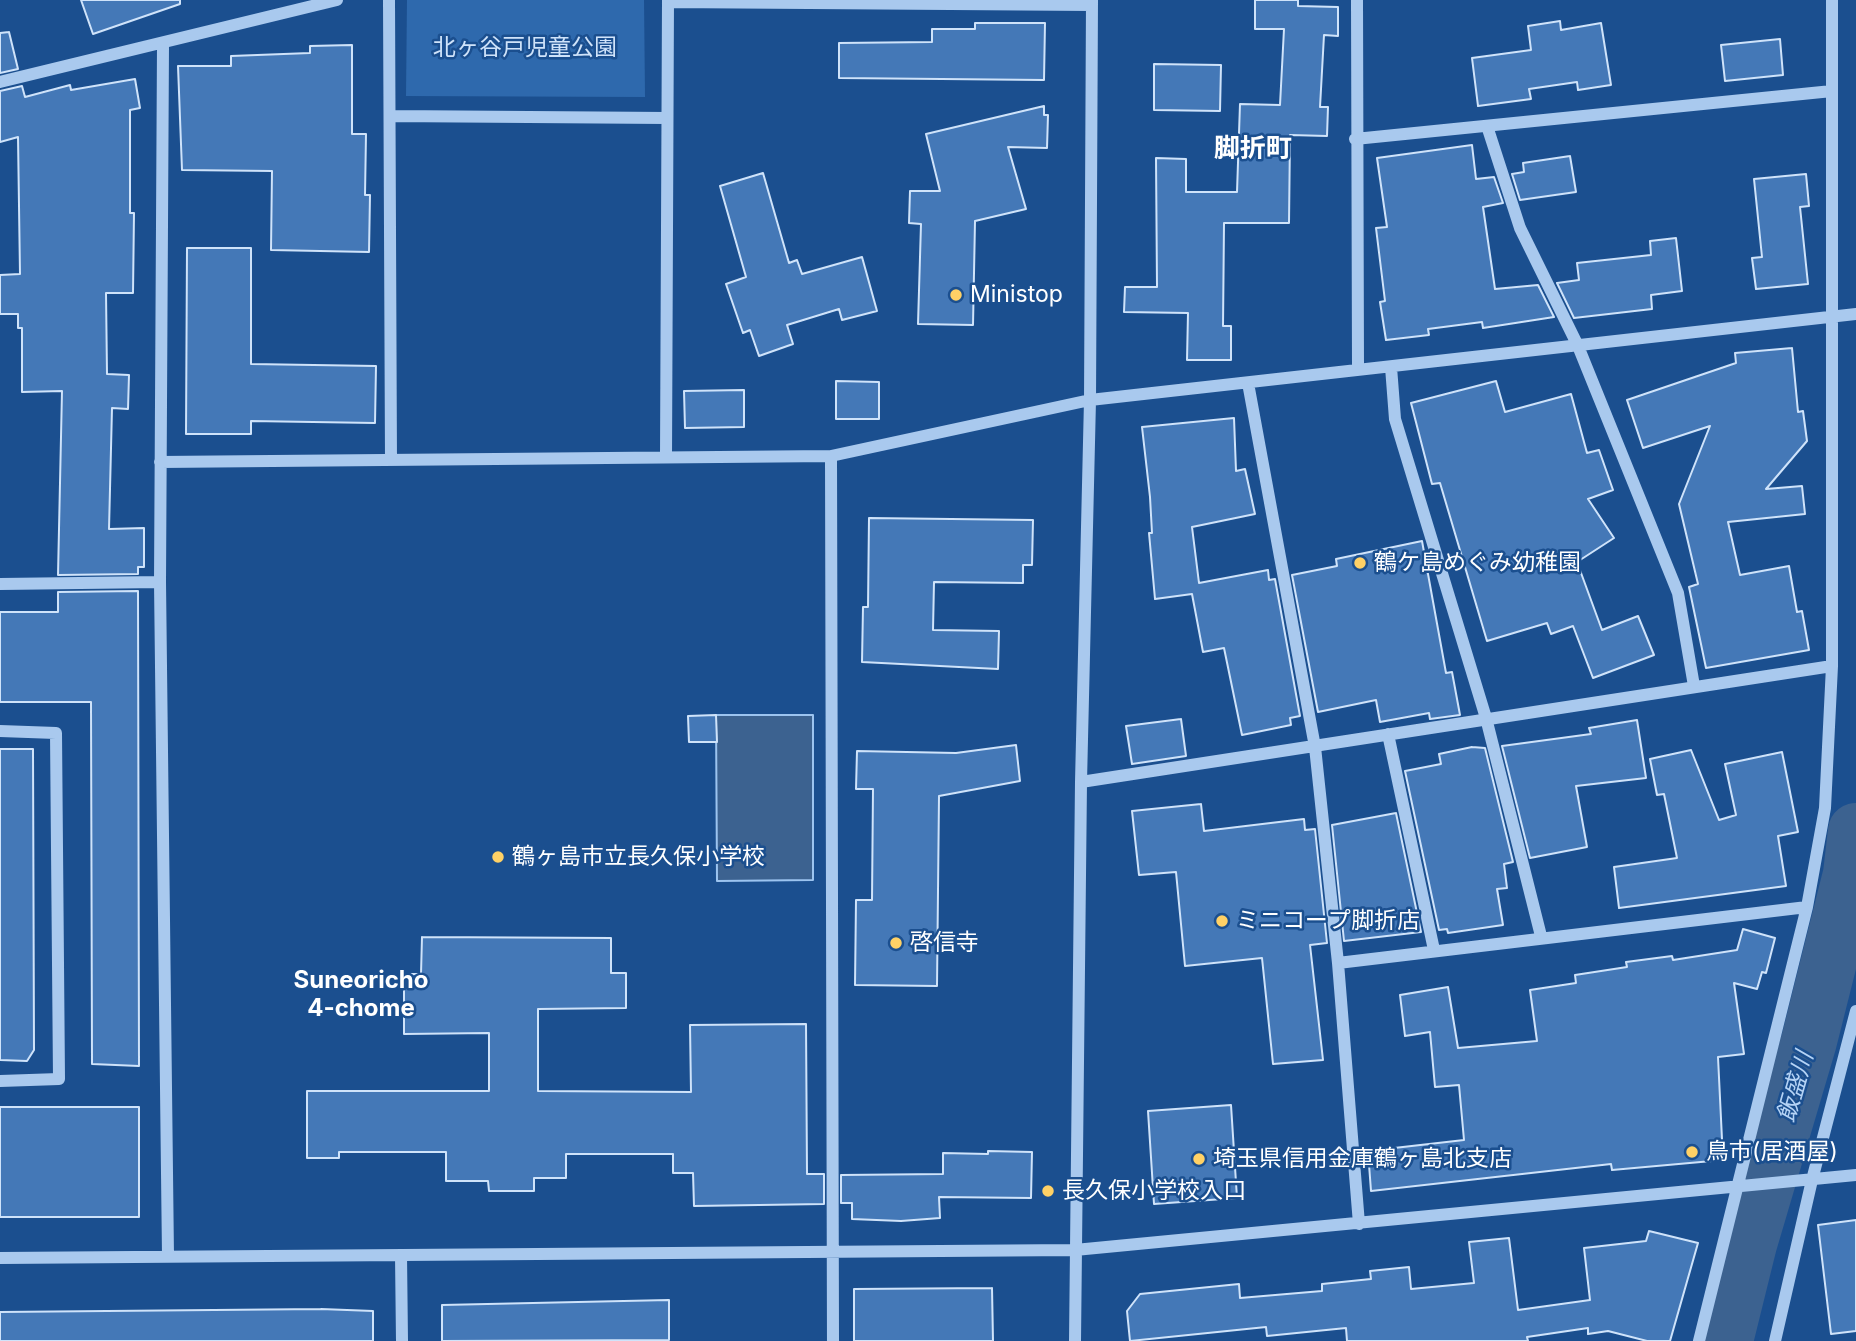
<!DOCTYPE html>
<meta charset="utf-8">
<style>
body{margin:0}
canvas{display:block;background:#1b4f8f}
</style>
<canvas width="1856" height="1341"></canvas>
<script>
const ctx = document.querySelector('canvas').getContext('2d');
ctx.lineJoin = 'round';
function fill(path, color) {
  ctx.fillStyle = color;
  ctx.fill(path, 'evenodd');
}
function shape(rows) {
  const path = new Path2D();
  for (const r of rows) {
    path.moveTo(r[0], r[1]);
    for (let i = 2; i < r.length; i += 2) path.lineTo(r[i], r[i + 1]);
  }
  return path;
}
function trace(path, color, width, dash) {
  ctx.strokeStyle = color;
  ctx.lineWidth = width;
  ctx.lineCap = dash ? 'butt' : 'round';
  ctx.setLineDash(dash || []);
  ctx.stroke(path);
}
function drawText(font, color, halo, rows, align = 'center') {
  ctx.font = font + ' Inter,"Noto Sans JP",sans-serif';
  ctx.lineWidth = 5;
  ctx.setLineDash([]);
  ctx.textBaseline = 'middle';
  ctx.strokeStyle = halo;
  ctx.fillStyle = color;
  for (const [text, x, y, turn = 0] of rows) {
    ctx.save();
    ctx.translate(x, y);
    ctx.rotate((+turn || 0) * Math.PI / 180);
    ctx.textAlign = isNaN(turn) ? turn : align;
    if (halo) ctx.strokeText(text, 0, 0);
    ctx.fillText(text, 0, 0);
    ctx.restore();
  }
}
const green = shape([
 [407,0,644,0,645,97,406,96]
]);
const water = shape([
 [716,715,813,715,813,880,717,881,716,715]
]);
const river = shape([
 [1725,1341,1749,1244,1809,1041,1851,874,1856,831]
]);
const building = shape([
 [81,0,180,0,180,4,93,34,81,0],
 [1255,0,1298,0,1298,6,1338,7,1338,36,1324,35,1320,107,1328,107,1327,136,1290,135,1289,223,1224,223,1223,326,1231,326,1231,360,1187,360,1188,313,1124,312,1125,287,1157,287,1156,158,1186,159,1186,192,1237,192,1240,104,1280,105,1284,29,1255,29,1255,0],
 [1560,21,1561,30,1601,23,1611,85,1578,90,1577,82,1529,89,1531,99,1478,106,1472,58,1531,50,1528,26,1560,21],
 [975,23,1045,23,1044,80,839,78,839,43,932,42,932,29,975,29,975,23],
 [9,32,18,69,0,73,0,33,9,32],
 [1780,39,1783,75,1725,81,1721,45,1780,39],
 [352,45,352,134,366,134,365,195,370,195,369,252,271,250,272,171,182,170,178,66,231,66,231,56,310,53,310,46,352,45],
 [1154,64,1221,65,1220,111,1154,110,1154,64],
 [135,79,140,108,130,110,130,213,134,213,133,293,106,293,107,374,129,375,128,409,112,408,109,529,144,528,144,567,138,567,138,574,58,575,62,391,22,392,22,328,18,328,18,314,0,314,0,275,20,274,18,137,0,142,0,91,22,86,25,97,70,85,71,90,135,79],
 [1044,106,1044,115,1048,115,1047,148,1008,147,1026,209,975,221,973,325,918,324,921,224,909,223,910,191,940,191,926,134,1044,106],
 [1472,145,1476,179,1494,177,1503,203,1483,207,1495,289,1538,285,1554,317,1483,328,1482,322,1428,329,1429,335,1386,340,1380,302,1385,301,1376,228,1387,227,1377,158,1472,145],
 [1570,156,1576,192,1520,200,1512,174,1524,172,1523,163,1570,156],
 [763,173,789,263,797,260,802,274,862,257,877,311,842,320,839,309,787,325,793,344,759,356,750,330,743,333,726,284,746,277,720,186,763,173],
 [1806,174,1809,206,1800,207,1808,284,1756,289,1752,258,1762,257,1754,179,1806,174],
 [1676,238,1682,291,1651,295,1652,309,1574,318,1557,283,1579,280,1577,263,1651,255,1650,241,1676,238],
 [187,248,251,248,251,364,376,366,375,423,251,421,251,434,186,434,187,248],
 [1792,348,1798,412,1803,411,1807,441,1766,489,1802,486,1805,514,1728,522,1740,575,1789,566,1797,612,1802,611,1809,650,1706,668,1689,587,1698,584,1679,504,1710,426,1643,448,1627,400,1736,363,1735,353,1792,348],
 [836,381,879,382,879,419,836,419,836,381],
 [1496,381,1505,412,1571,394,1587,453,1599,450,1613,490,1588,499,1614,538,1577,562,1602,630,1638,616,1654,655,1593,678,1573,626,1551,634,1547,623,1487,641,1440,483,1432,484,1411,403,1496,381],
 [744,390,744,427,685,428,684,391,744,390],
 [1234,418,1236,471,1245,469,1255,514,1192,527,1199,583,1268,570,1269,580,1275,579,1300,716,1290,718,1291,725,1242,735,1224,648,1203,652,1192,594,1155,599,1149,533,1152,533,1150,497,1142,427,1234,418],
 [869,518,1033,520,1032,565,1023,565,1023,583,934,582,933,630,999,631,998,669,862,662,863,607,868,607,869,518],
 [1422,541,1446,673,1452,672,1460,715,1430,719,1429,713,1380,722,1376,700,1318,712,1292,575,1337,566,1336,559,1422,541],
 [138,591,139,1066,92,1064,91,702,0,702,0,612,58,612,58,592,138,591],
 [716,715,717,742,689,742,688,716,716,715],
 [1181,719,1186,756,1132,764,1126,726,1181,719],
 [1637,720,1646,778,1576,786,1587,847,1530,858,1502,746,1591,734,1589,728,1637,720],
 [1016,745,1020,781,939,796,937,986,855,985,856,900,872,900,873,789,856,789,857,751,956,753,1016,745],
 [1472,747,1485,748,1513,862,1504,864,1507,888,1497,889,1503,925,1448,933,1447,929,1439,930,1405,771,1441,764,1439,754,1472,747],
 [0,749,33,749,34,1050,27,1061,0,1060,0,749],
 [1691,750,1719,820,1736,815,1725,764,1782,752,1798,832,1778,836,1786,886,1619,908,1614,867,1677,858,1664,794,1657,795,1650,759,1691,750],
 [1201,804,1204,831,1304,819,1305,830,1315,829,1327,943,1310,945,1323,1060,1273,1064,1262,958,1185,966,1176,872,1139,875,1132,811,1201,804],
 [1396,813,1421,932,1344,941,1332,825,1396,813],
 [1743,929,1775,938,1766,973,1762,972,1757,989,1734,983,1744,1054,1718,1057,1723,1160,1612,1170,1611,1164,1371,1191,1368,1151,1464,1140,1459,1085,1435,1087,1430,1032,1405,1036,1400,995,1448,987,1458,1048,1537,1041,1530,990,1576,983,1575,975,1627,967,1626,962,1672,956,1673,960,1737,950,1743,929],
 [422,937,611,938,611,973,626,973,626,1008,538,1009,538,1091,691,1092,690,1025,806,1024,807,1174,824,1174,824,1204,694,1206,693,1173,673,1173,673,1154,566,1154,566,1178,534,1178,534,1191,489,1191,488,1181,446,1181,446,1152,339,1152,339,1158,307,1158,307,1091,489,1091,489,1033,404,1034,404,974,421,974,422,937],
 [1231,1105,1237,1198,1154,1204,1148,1111,1231,1105],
 [0,1107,139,1107,139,1217,0,1217,0,1107],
 [988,1151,1032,1152,1031,1198,939,1197,940,1218,901,1221,852,1219,852,1203,841,1203,841,1175,943,1174,943,1153,988,1154,988,1151],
 [1856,1220,1856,1331,1831,1334,1818,1225,1856,1220],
 [1649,1231,1698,1243,1670,1341,1647,1341,1608,1331,1588,1334,1588,1328,1527,1337,1528,1341,1347,1341,1346,1328,1267,1336,1266,1327,1130,1341,1127,1311,1140,1294,1239,1284,1240,1298,1322,1291,1322,1284,1371,1279,1370,1271,1409,1267,1411,1289,1474,1283,1469,1242,1509,1238,1518,1310,1590,1300,1584,1248,1646,1241,1649,1231],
 [992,1288,993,1341,854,1341,854,1289,992,1288],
 [669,1300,669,1340,442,1341,442,1305,669,1300],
 [321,1309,373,1311,373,1341,0,1341,0,1312,321,1309]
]);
const minor = shape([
 [389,0,391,460],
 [1357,0,1358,370],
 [668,2,1092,5],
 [163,45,160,582,168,1256],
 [0,82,337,0],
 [390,116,667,118],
 [1487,126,1520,228,1578,346,1678,593,1694,686],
 [1355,139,1832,91],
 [1391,367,1395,419,1486,718,1541,936],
 [1248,383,1315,747,1338,963,1359,1224],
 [831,456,833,1341],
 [666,457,668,0],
 [160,462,831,456,1090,400,1856,314],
 [0,584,160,582],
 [0,731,56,733,59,1079,0,1081],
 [1388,734,1434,950],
 [1081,782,1832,666],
 [1338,963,1807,907],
 [401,1255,402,1341],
 [0,1258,1075,1250,1856,1175],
 [1075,1341,1081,782,1090,400,1092,0],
 [1699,1341,1807,907,1825,808,1832,666,1832,0],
 [1775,1341,1812,1180,1856,1011]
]);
const markers = [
 [956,295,7,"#ffd166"],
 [1360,563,7,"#ffd166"],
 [498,857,7,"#ffd166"],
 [1222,921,7,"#ffd166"],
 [896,943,7,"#ffd166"],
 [1692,1152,7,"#ffd166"],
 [1199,1159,7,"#ffd166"],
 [1048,1191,7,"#ffd166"]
];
const parkNames = [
 ["北ヶ谷戸児童公園",525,48]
];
const poiNames = [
 ["Ministop",970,295],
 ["鶴ケ島めぐみ幼稚園",1374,563],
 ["鶴ヶ島市立長久保小学校",512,857],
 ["ミニコープ脚折店",1236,921],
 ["啓信寺",910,943],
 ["鳥市(居酒屋)",1706,1152],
 ["埼玉県信用金庫鶴ヶ島北支店",1213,1159],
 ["長久保小学校入口",1062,1191]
];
const neighbourhoodNames = [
 ["Suneoricho",361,981],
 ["4-chome",361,1009]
];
const waterNames = [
 ["飯盛川",1796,1087,-74]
];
const quarterNames = [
 ["脚折町",1253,149]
];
fill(green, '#2e69ad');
fill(water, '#3c6290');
trace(water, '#9cc4f0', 2);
trace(river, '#3c6290', 56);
fill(building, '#4478b7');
trace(building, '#cfe3fa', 2);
trace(minor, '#a9c9ee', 12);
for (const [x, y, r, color] of markers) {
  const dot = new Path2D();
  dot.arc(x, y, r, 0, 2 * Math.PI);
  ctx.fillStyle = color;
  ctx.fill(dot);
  trace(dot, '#1b4f8f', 2.5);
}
drawText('23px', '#cfe3fa', '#1b4f8f', parkNames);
drawText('23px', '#fff', '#1b4f8f', poiNames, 'left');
drawText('bold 24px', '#fff', '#1b4f8f', neighbourhoodNames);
drawText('italic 24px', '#b5d3f5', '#1b4f8f', waterNames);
drawText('bold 26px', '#fff', '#1b4f8f', quarterNames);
</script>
